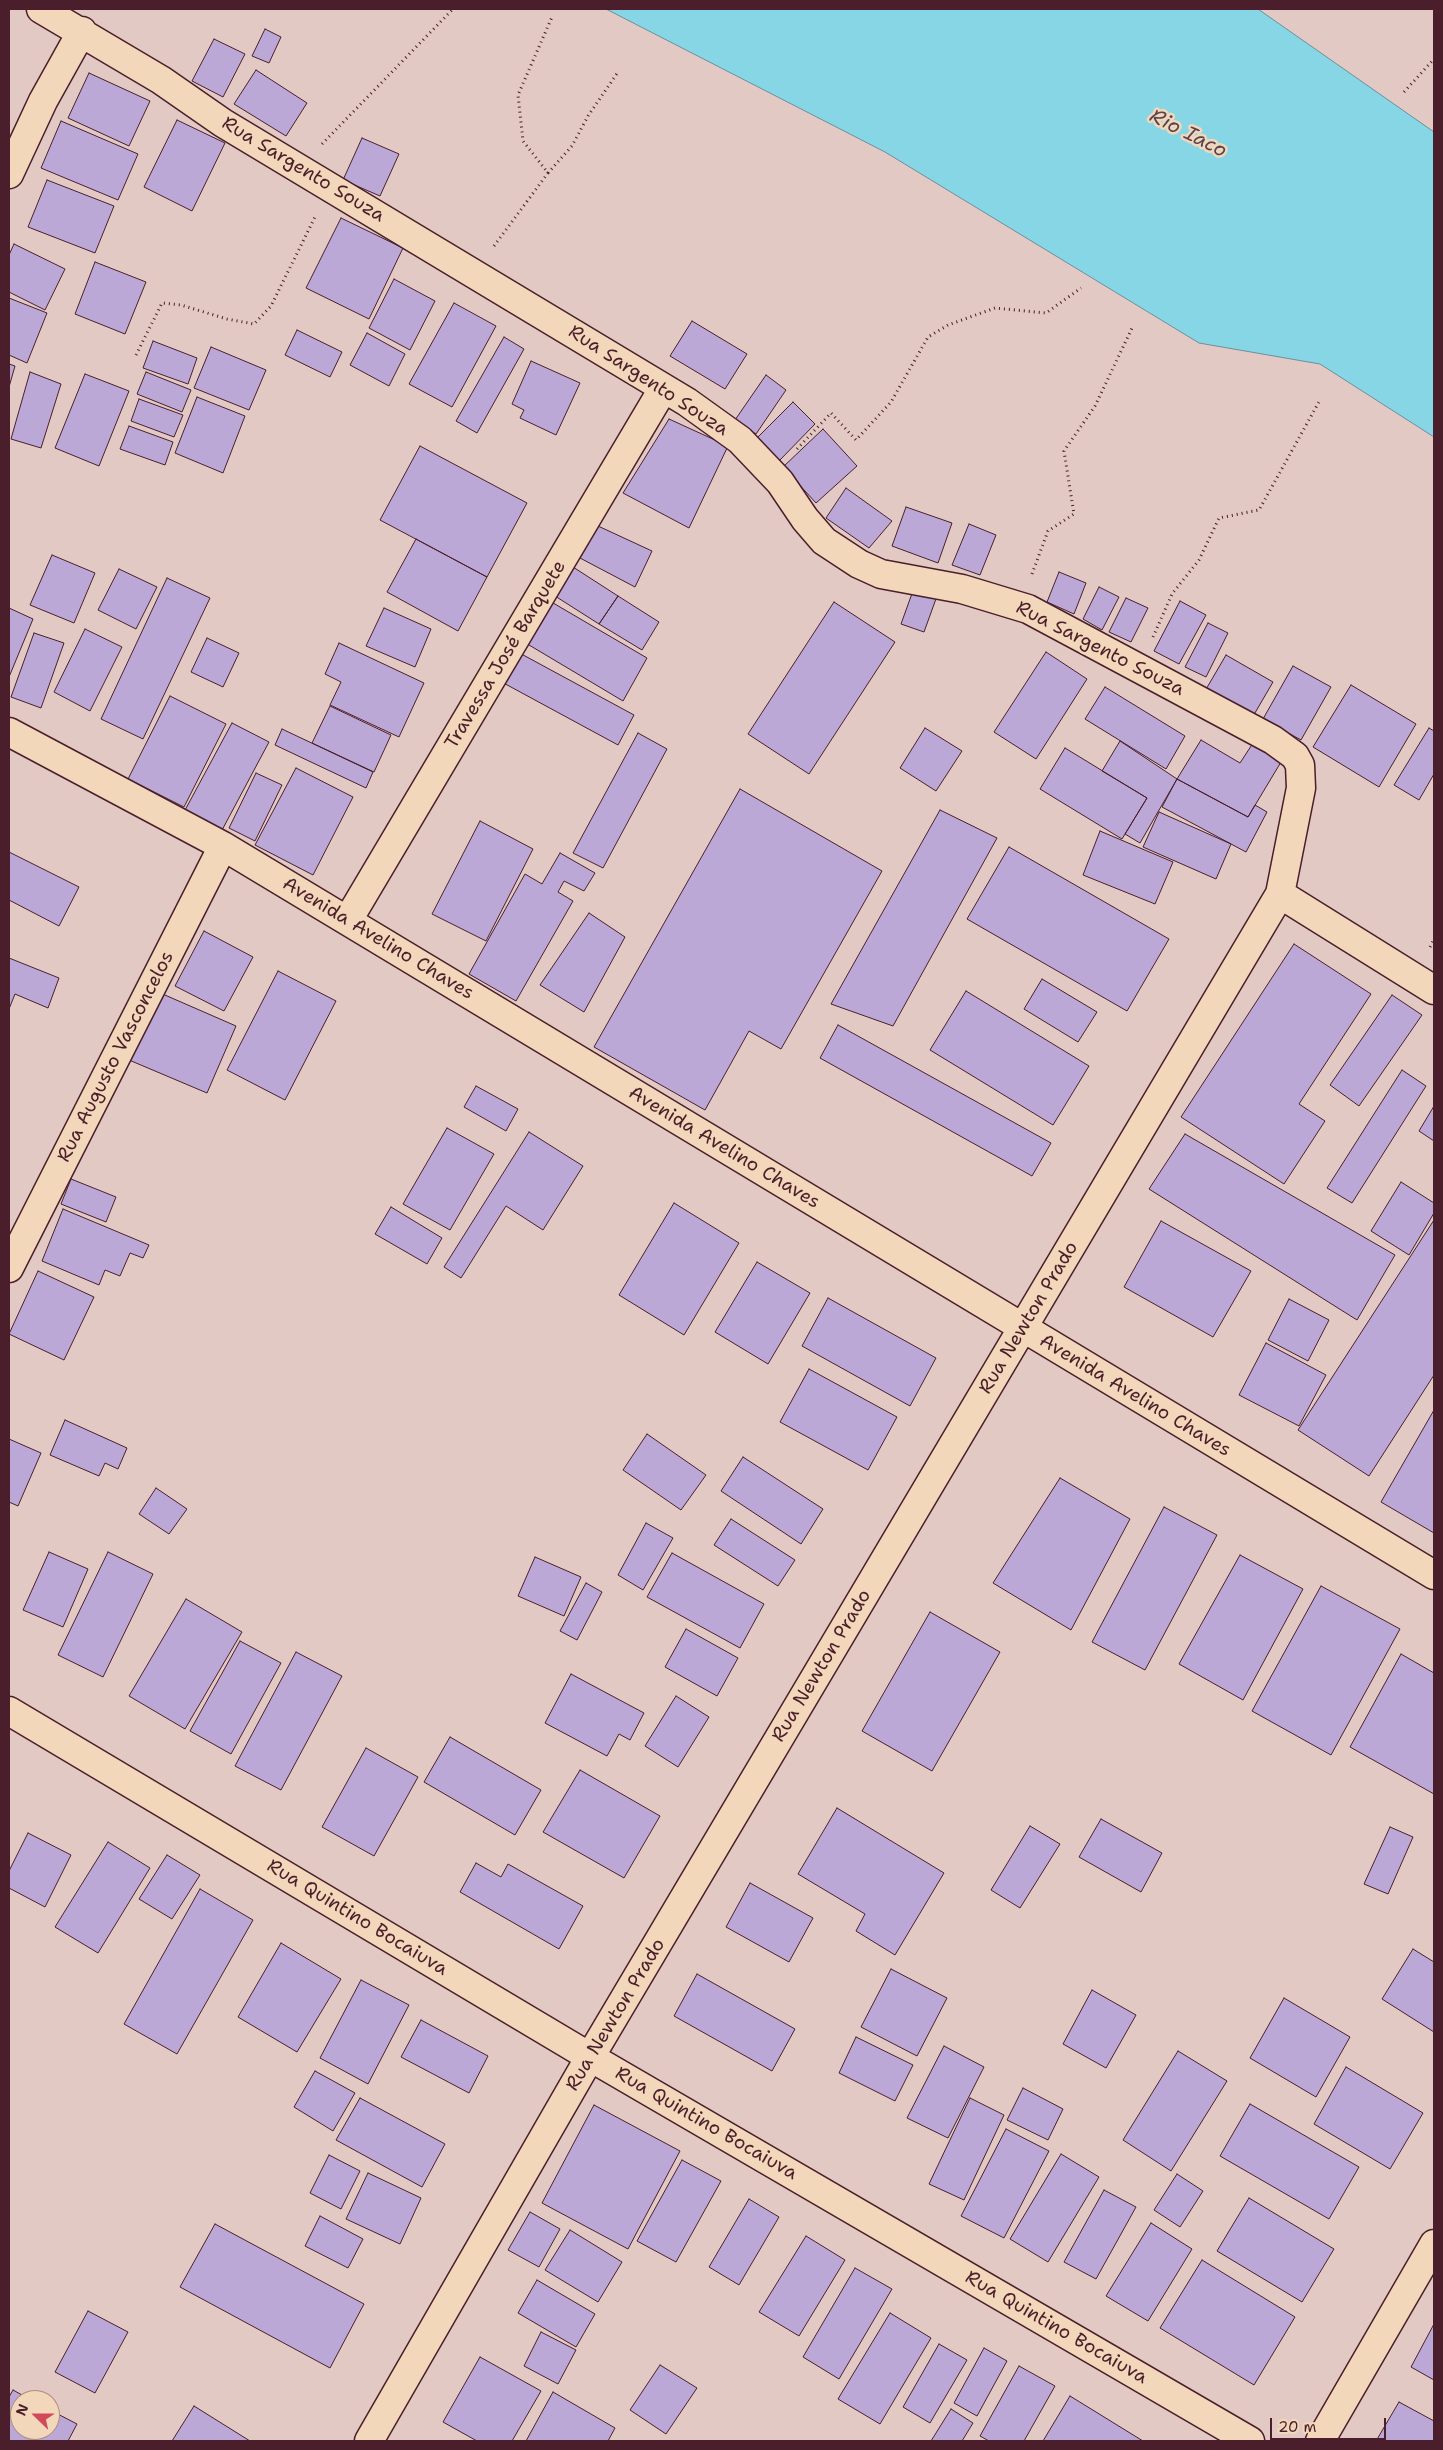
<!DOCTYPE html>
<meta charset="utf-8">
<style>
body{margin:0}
#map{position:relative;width:1443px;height:2450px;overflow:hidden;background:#e2c9c3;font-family:"Shantell Sans",sans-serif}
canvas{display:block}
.frame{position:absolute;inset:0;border:10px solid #4a1f2b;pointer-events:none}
.north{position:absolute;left:10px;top:2390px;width:50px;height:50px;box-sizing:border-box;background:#f3d7ba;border:1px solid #af8d81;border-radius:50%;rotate:292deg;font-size:14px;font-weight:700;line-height:20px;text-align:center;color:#4a1f2b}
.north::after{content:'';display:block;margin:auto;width:18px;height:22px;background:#d1495b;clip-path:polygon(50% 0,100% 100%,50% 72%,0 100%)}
.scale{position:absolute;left:1270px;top:2418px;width:116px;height:22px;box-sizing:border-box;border:2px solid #4a1f2b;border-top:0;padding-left:6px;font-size:15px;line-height:18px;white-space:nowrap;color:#4a1f2b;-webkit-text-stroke:4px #f3d7ba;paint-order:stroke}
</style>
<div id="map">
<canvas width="1443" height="2450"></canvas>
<div class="frame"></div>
<div class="north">N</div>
<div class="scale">20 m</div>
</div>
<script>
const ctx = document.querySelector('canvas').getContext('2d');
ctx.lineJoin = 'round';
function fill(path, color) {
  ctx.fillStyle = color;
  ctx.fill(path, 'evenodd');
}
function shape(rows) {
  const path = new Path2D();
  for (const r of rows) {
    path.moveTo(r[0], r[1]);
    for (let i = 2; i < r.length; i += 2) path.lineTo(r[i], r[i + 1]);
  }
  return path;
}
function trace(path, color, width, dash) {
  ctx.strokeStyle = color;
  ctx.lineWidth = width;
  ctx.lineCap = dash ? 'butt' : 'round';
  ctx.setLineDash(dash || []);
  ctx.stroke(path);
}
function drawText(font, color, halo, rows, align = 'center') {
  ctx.font = font + ' "Shantell Sans",sans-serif';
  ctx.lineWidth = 5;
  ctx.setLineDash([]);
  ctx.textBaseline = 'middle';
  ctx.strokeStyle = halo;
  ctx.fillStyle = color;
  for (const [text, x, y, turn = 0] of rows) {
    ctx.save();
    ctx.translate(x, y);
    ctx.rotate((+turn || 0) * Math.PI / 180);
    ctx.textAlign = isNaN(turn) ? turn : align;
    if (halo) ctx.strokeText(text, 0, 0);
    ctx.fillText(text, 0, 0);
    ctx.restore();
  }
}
const water = shape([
 [606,9,1258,9,1434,132,1434,437,1320,364,1199,343,885,152,606,9]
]);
const building = shape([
 [265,29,281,37,269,63,252,56,265,29],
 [214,39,245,54,223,97,192,81,214,39],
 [256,70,307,103,286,136,234,104,256,70],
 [89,73,150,101,129,146,68,118,89,73],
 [177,120,225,143,192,211,144,187,177,120],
 [61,121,138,154,118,200,41,168,61,121],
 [362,138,399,154,380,196,343,180,362,138],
 [47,180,114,206,95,253,28,227,47,180],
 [341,218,403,248,369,319,306,288,341,218],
 [14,244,65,269,45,310,9,292,9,255,14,244],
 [95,262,146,282,125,334,75,314,95,262],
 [394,279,435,301,410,350,369,328,394,279],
 [9,298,47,313,27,363,9,355,9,298],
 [454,303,496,326,452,407,409,384,454,303],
 [692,321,747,354,725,389,670,356,692,321],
 [297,330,342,352,330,377,285,355,297,330],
 [367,333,405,354,389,386,350,365,367,333],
 [504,337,524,349,477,433,456,421,504,337],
 [153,341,197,358,188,384,143,368,153,341],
 [211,347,266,370,249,410,194,388,211,347],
 [531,361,580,383,556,435,520,418,524,410,512,404,531,361],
 [9,364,15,366,9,387,9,364],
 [30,372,61,384,41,448,11,439,30,372],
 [146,372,191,390,182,412,137,394,146,372],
 [85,374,129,391,99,466,55,448,85,374],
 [766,375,786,390,756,434,735,420,766,375],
 [197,397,245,416,223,473,175,453,197,397],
 [139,399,183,415,174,437,131,421,139,399],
 [793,402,815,424,778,462,755,440,793,402],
 [669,419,728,446,689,528,623,493,669,419],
 [129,426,173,442,165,465,120,449,129,426],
 [823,429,857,466,816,503,783,467,823,429],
 [420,446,527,503,487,577,380,520,420,446],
 [846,488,892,521,869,548,826,518,846,488],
 [906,507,952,523,938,563,892,546,906,507],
 [969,524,996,535,980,575,952,565,969,524],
 [598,526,652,551,635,587,580,558,598,526],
 [416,539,487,577,458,631,387,592,416,539],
 [52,555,95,573,74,623,30,605,52,555],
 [573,567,618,596,599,624,555,596,573,567],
 [119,569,157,587,136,629,98,610,119,569],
 [1059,572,1086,583,1074,614,1047,602,1059,572],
 [167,578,210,598,143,739,101,719,167,578],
 [1099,587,1119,597,1102,630,1083,619,1099,587],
 [914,588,937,596,924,632,901,624,914,588],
 [618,596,659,622,642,650,599,624,618,596],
 [1126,598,1148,608,1131,642,1109,632,1126,598],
 [548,600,647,658,623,701,524,642,548,600],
 [1180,601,1206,615,1179,664,1154,651,1180,601],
 [834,602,895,642,809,774,748,734,834,602],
 [9,608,33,619,9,677,9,608],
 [384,608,431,629,415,667,366,646,384,608],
 [1208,623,1228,633,1206,677,1185,667,1208,623],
 [85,629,122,647,90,711,54,692,85,629],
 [34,633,64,643,41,708,11,697,34,633],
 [207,638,239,653,223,687,191,672,207,638],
 [339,643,424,683,399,737,330,705,341,682,325,674,339,643],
 [514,650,634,715,618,745,498,680,514,650],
 [1046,652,1087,679,1036,759,994,732,1046,652],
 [1226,655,1273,682,1252,718,1205,691,1226,655],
 [1293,666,1331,687,1301,740,1263,719,1293,666],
 [1351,685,1416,724,1379,787,1313,747,1351,685],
 [1105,687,1185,736,1166,769,1085,719,1105,687],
 [170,696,226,724,184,807,128,779,170,696],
 [330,706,391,735,374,772,312,743,330,706],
 [232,723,269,742,221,832,184,812,232,723],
 [925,728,962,751,936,791,900,768,925,728],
 [1429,728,1434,731,1434,774,1419,800,1394,785,1429,728],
 [282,729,373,772,366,788,275,745,282,729],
 [638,733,667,749,603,868,573,853,638,733],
 [1201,740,1240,763,1255,740,1284,757,1248,817,1177,779,1201,740],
 [1120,741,1177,779,1140,843,1125,834,1147,798,1102,771,1120,741],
 [1065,748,1147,798,1122,839,1040,789,1065,748],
 [296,768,353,797,313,875,255,845,296,768],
 [256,773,282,785,255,841,229,828,256,773],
 [1177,779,1248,817,1255,805,1267,812,1246,852,1162,807,1177,779],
 [740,789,882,871,781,1049,749,1031,705,1110,594,1047,740,789],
 [940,810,997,838,893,1026,831,1004,940,810],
 [1159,812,1231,844,1216,879,1143,847,1159,812],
 [480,821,533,849,486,941,432,914,480,821],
 [1100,831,1173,862,1155,904,1083,875,1100,831],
 [1009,847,1169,939,1127,1011,967,919,1009,847],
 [9,852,79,887,59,926,9,900,9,852],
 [560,853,595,873,584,891,564,881,558,892,573,901,516,1001,469,974,525,874,542,884,560,853],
 [589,913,625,937,584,1012,540,985,589,913],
 [204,931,253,957,224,1011,175,986,204,931],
 [1294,944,1371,994,1299,1104,1325,1121,1284,1184,1181,1117,1294,944],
 [9,958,59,978,48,1008,15,994,9,1009,9,958],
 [278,971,336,1001,285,1100,227,1070,278,971],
 [1042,979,1097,1012,1078,1042,1024,1009,1042,979],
 [966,991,1089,1066,1053,1125,930,1050,966,991],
 [158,992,236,1026,207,1093,129,1060,158,992],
 [1392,995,1422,1015,1359,1106,1330,1085,1392,995],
 [838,1025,1051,1143,1032,1176,820,1058,838,1025],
 [1402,1070,1426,1086,1352,1203,1327,1188,1402,1070],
 [476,1086,518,1109,506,1131,464,1107,476,1086],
 [1434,1106,1434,1141,1419,1131,1434,1106],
 [447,1128,494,1154,450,1230,403,1204,447,1128],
 [529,1132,583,1166,543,1230,506,1206,461,1278,444,1267,529,1132],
 [1185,1134,1395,1255,1357,1320,1149,1189,1185,1134],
 [71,1179,116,1197,106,1222,61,1204,71,1179],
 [1401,1182,1434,1203,1434,1213,1409,1255,1371,1231,1401,1182],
 [674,1203,739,1243,684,1335,619,1295,674,1203],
 [391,1207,442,1238,427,1264,375,1234,391,1207],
 [63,1209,149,1245,143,1258,130,1253,120,1276,105,1270,99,1285,42,1261,63,1209],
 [1434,1220,1434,1375,1369,1476,1298,1430,1434,1220],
 [1161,1221,1251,1271,1213,1337,1124,1287,1161,1221],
 [757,1262,810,1293,768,1364,715,1332,757,1262],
 [38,1271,94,1297,64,1360,9,1334,38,1271],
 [828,1298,936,1358,910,1406,802,1346,828,1298],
 [1289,1299,1329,1320,1308,1361,1268,1340,1289,1299],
 [1266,1343,1326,1375,1299,1426,1239,1395,1266,1343],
 [809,1369,897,1417,868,1470,780,1422,809,1369],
 [1434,1410,1434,1533,1381,1502,1434,1410],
 [65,1420,127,1448,118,1469,105,1463,99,1476,50,1455,65,1420],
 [647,1434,706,1475,681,1510,623,1470,647,1434],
 [9,1439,41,1453,18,1506,9,1502,9,1439],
 [743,1457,823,1509,801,1544,721,1491,743,1457],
 [1060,1478,1130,1519,1071,1630,993,1583,1060,1478],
 [156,1488,187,1509,169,1534,139,1514,156,1488],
 [1164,1507,1217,1535,1145,1670,1092,1642,1164,1507],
 [731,1519,795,1560,778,1586,714,1545,731,1519],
 [646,1523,673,1538,643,1590,618,1575,646,1523],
 [49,1552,88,1569,63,1627,23,1610,49,1552],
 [108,1552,153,1574,103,1677,58,1655,108,1552],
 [672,1553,764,1604,740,1648,647,1597,672,1553],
 [1240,1555,1303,1589,1243,1700,1179,1664,1240,1555],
 [535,1557,581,1577,564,1616,518,1596,535,1557],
 [586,1583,602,1592,577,1640,560,1631,586,1583],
 [1321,1586,1400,1629,1331,1755,1252,1711,1321,1586],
 [186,1599,242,1632,185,1729,129,1696,186,1599],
 [930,1612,1000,1652,932,1771,862,1731,930,1612],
 [686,1629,738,1658,717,1696,665,1667,686,1629],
 [240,1641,281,1663,231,1754,190,1731,240,1641],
 [296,1652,342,1676,281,1790,235,1766,296,1652],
 [1401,1654,1434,1673,1434,1794,1350,1747,1401,1654],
 [571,1674,644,1713,630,1740,619,1734,607,1756,545,1723,571,1674],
 [676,1696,709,1717,678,1767,645,1746,676,1696],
 [450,1737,541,1790,515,1835,424,1782,450,1737],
 [366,1748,418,1777,374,1856,322,1827,366,1748],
 [580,1770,660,1816,624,1878,543,1832,580,1770],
 [837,1808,944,1873,895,1955,856,1931,865,1914,798,1874,837,1808],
 [1101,1819,1162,1853,1141,1892,1079,1857,1101,1819],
 [1030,1826,1060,1844,1020,1908,991,1890,1030,1826],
 [1390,1827,1413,1837,1388,1894,1364,1884,1390,1827],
 [28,1833,71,1855,45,1907,9,1888,9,1871,28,1833],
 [108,1842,150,1868,98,1953,55,1927,108,1842],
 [167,1855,200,1875,172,1919,139,1899,167,1855],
 [476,1863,501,1877,508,1864,583,1906,559,1949,460,1892,476,1863],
 [750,1883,813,1918,789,1962,726,1927,750,1883],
 [200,1889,253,1920,177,2054,124,2024,200,1889],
 [281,1943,341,1979,297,2052,238,2017,281,1943],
 [1413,1949,1434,1962,1434,2032,1382,1999,1413,1949],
 [891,1969,947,1998,917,2056,861,2027,891,1969],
 [697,1974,795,2029,772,2071,674,2016,697,1974],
 [361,1980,409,2005,368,2084,320,2058,361,1980],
 [1092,1990,1136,2015,1106,2068,1063,2044,1092,1990],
 [1284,1998,1350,2037,1316,2097,1250,2058,1284,1998],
 [421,2020,488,2056,469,2093,401,2057,421,2020],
 [856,2037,913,2065,895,2101,839,2073,856,2037],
 [944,2046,984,2067,948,2138,907,2118,944,2046],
 [1178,2051,1227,2081,1171,2171,1123,2140,1178,2051],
 [1346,2067,1423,2113,1390,2169,1314,2124,1346,2067],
 [315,2071,355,2093,333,2131,294,2107,315,2071],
 [1023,2088,1063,2109,1048,2140,1007,2120,1023,2088],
 [360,2098,445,2144,422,2187,336,2140,360,2098],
 [970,2098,1004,2115,964,2200,929,2184,970,2098],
 [1250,2104,1359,2167,1329,2219,1220,2156,1250,2104],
 [594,2105,680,2151,628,2249,542,2203,594,2105],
 [1006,2129,1049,2151,1004,2238,961,2216,1006,2129],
 [1061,2154,1099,2177,1048,2262,1010,2239,1061,2154],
 [329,2155,360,2171,341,2209,310,2193,329,2155],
 [682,2160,721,2181,676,2262,637,2241,682,2160],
 [368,2173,421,2198,400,2244,346,2219,368,2173],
 [1177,2174,1203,2191,1180,2227,1154,2210,1177,2174],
 [1104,2190,1136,2207,1096,2279,1064,2262,1104,2190],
 [1249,2198,1334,2249,1302,2302,1217,2251,1249,2198],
 [749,2199,779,2217,739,2285,709,2267,749,2199],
 [530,2212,560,2229,539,2267,508,2250,530,2212],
 [320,2216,363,2239,348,2268,305,2246,320,2216],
 [1151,2223,1192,2249,1148,2321,1106,2296,1151,2223],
 [215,2224,364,2304,330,2368,180,2287,215,2224],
 [570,2230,622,2262,598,2302,545,2270,570,2230],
 [806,2236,845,2260,799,2336,759,2312,806,2236],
 [1202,2260,1295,2317,1254,2385,1160,2328,1202,2260],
 [855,2268,892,2289,839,2379,803,2357,855,2268],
 [537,2280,595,2314,576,2347,518,2313,537,2280],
 [88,2311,128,2332,95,2393,55,2372,88,2311],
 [890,2313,931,2338,880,2424,838,2399,890,2313],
 [1434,2324,1434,2380,1411,2367,1434,2324],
 [541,2332,576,2350,558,2384,524,2366,541,2332],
 [939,2344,967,2360,930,2423,903,2407,939,2344],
 [984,2348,1007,2361,977,2416,954,2403,984,2348],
 [480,2357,541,2391,512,2441,477,2441,443,2422,480,2357],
 [660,2365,697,2388,666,2434,630,2410,660,2365],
 [1019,2366,1055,2386,1024,2441,989,2441,980,2436,1019,2366],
 [13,2390,31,2400,20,2400,20,2430,50,2430,50,2410,77,2424,68,2441,9,2441,9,2397,13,2390],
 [553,2392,615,2428,608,2441,526,2441,553,2392],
 [1070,2396,1143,2441,1043,2441,1070,2396],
 [1399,2402,1434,2421,1434,2441,1376,2441,1399,2402],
 [194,2406,250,2441,172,2441,194,2406],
 [951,2409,973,2423,962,2441,931,2441,951,2409]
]);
const path = shape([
 [1404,92,1434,59],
 [322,144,453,9],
 [548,173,572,146,588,116,618,72],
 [494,246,548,173,523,141,518,95,552,17],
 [136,355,162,303,181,305,227,319,254,324,271,306,315,217],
 [797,449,831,413,856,440,891,402,928,337,948,325,995,308,1046,313,1081,288],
 [1032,574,1048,531,1074,514,1064,451,1095,406,1133,326],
 [1153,637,1172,594,1199,560,1219,518,1259,510,1320,400],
 [1430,947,1434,939]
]);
const minor = shape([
 [41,9,161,80,223,123,687,402,740,440,780,482,805,519,824,541,859,564,881,574,962,589,1028,609,1273,740,1295,756,1300,765,1301,788,1280,894,590,2057,369,2441],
 [9,174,43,101,82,31],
 [9,732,223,846,1434,1575],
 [1280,894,1434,990],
 [348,920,663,389],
 [9,1268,223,846],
 [9,1711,590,2057,1250,2441],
 [1320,2441,1434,2244]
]);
const streetNames = [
 ["Rua Sargento Souza",303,170,31],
 ["Rua Sargento Souza",648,381,33],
 ["Rua Sargento Souza",1100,649,27],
 ["Travessa José Barquete",506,655,-59],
 ["Avenida Avelino Chaves",378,939,31],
 ["Rua Augusto Vasconcelos",116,1057,-63],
 ["Avenida Avelino Chaves",724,1148,31],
 ["Rua Newton Prado",1029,1318,-59],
 ["Avenida Avelino Chaves",1135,1396,31],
 ["Rua Newton Prado",822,1666,-59],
 ["Rua Quintino Bocaiuva",357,1918,31],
 ["Rua Newton Prado",616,2015,-59],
 ["Rua Quintino Bocaiuva",706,2124,30],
 ["Rua Quintino Bocaiuva",1056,2328,30]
];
const waterNames = [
 ["Rio Iaco",1188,134,27]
];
fill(water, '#87d6e5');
trace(water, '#6f8d9b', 1);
fill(building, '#bba8d7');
trace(building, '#4a1f2b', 1);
trace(minor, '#4a1f2b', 31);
trace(path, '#4a1f2b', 3, [1, 4]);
trace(minor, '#f3d7ba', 28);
drawText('19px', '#4a1f2b', '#f3d7ba', streetNames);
drawText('italic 20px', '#564450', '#f3d7ba', waterNames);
</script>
